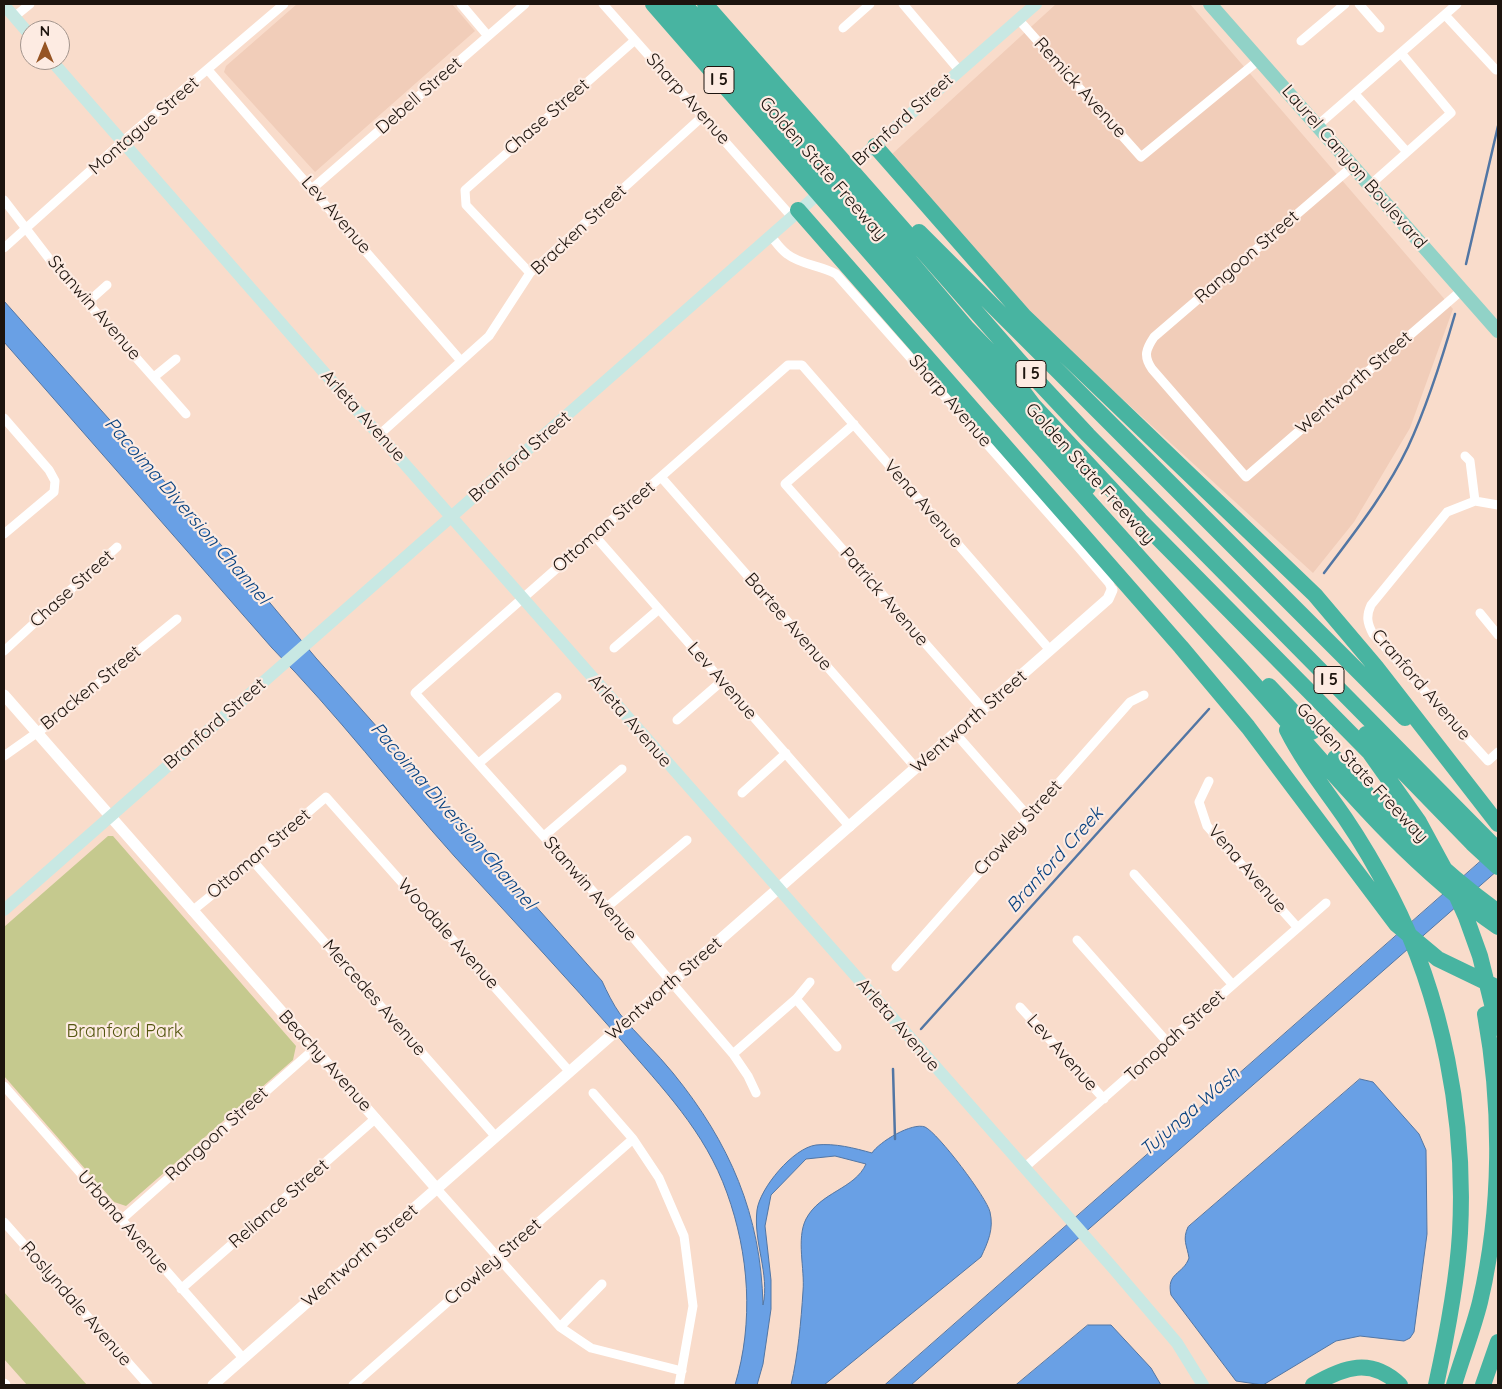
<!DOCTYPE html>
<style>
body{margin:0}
#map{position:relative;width:1502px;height:1389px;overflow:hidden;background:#f9dccb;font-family:Quicksand,sans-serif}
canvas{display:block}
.frame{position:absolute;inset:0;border:5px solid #1d140e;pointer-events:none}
.north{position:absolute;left:20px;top:20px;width:50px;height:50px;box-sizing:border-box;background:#fdebe2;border:1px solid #a3958d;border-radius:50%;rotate:0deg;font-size:14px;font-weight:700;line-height:20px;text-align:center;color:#1d140e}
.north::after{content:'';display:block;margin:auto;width:18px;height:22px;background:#965423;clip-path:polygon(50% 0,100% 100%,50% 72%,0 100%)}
</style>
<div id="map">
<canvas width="1502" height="1389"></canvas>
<div class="frame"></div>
<div class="north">N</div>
</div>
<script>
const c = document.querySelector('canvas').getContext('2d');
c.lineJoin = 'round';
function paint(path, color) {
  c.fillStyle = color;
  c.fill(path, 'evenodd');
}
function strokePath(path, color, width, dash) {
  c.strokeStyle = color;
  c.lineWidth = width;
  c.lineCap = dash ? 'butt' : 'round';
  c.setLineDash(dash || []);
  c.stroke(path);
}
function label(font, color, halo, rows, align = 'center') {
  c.font = font + ' Quicksand,sans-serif';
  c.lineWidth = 4.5;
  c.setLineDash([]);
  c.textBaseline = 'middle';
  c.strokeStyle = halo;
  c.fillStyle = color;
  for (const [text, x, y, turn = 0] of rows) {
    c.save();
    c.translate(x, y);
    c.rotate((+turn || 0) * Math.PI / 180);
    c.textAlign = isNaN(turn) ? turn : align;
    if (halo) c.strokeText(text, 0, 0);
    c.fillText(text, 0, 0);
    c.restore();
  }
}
paint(new Path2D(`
 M297,4h155l23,27 -160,141 -91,-100 2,-6z
 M1056,4h134l263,305 -43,119 -56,94 -41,51 -265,-242 -157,-176z`), '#f1cdb9');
paint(new Path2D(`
 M108,836h5l183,210 -3,14 -167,146 -12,-4 -110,-126v-149z
 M4,1292l83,93h-60l-23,-26z`), '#c5c98e');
const water = new Path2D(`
 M4,301l226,254 86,103 286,323c5,11 11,23 18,33 17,21 37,39 53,59 57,70 88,142 90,232 7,-31 -10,-63 -6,-95 3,-22 36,-62 59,-65 19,-2 38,3 56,8 7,-11 40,-31 53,-26 13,6 62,71 65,85 4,17 -2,30 -9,45l-157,128h-33c7,-30 10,-63 12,-94 2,-22 -7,-52 3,-72 14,-27 49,-30 60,-55l-31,-8 -29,3 -35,36 -6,31 6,54v29l-8,55 -6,21h-22c19,-63 14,-131 -8,-192 -22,-62 -65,-105 -106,-153 -54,-62 -110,-122 -166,-183 -62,-69 -118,-143 -183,-209l-268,-306z
 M1498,846v24l-587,515h-26z
 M1360,1079l13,3 46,52 7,16 1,84 -13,98 -4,6 -6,3 -44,-5 -24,5 -73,44 -27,-4 -65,-86c-5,-23 12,-20 18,-37 -2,-13 -7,-18 -1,-31z
 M1088,1325h23l40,43 10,17h-145z`);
paint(water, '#69a0e5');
strokePath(water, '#5276a4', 1);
strokePath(new Path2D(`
 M1466,264l32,-138
 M1324,573c30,-40 62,-80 84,-126 20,-43 34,-88 47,-133
 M921,1029l288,-320
 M893,1069l2,70`), '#5276a4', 2.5);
strokePath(new Path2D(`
 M461,4l27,32
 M603,4l188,212
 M903,4l56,66
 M1359,4l21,24
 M1445,15l51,55
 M14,17l16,-13
 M1018,19l123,138 118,-97
 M843,28l27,-24
 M1301,41l44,-37
 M208,70l253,291
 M1355,94l52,58
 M1318,125l139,-121
 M1353,166l-199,171c-8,12 -11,19 -2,32l94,108 216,-187
 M1370,185l81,-72 -50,-60
 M313,188l212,-184
 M4,200l50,65 132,149
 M770,235c5,6 10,14 17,19 14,11 33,11 49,20l243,274 30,35 3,7
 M4,248l118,-106 162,-138
 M530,273l-64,-68 -1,-15 170,-150
 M88,302l19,-17
 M154,377l22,-18
 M4,418l45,52 6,11 -1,11 -50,42
 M854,424l-69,60 198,225
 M379,435l110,-99 41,-63 173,-157
 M1465,456l5,5 5,40 23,4
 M661,477l255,291
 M1475,501l-28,11 -76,93c-5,11 -4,18 2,29l115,127 10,-9
 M594,535l256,292
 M1480,613l18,22
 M614,648l45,-39
 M4,651l113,-104
 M677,720l45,-39
 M956,734l72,82
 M4,756l41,-29 132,-108
 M479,763l78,-66
 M1209,781l-10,21 8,24 91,102
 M742,793l44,-40
 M544,836l78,-67
 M252,860l244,277
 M1134,874l99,111
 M607,907l80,-67
 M192,911c46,-36 89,-76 134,-114l243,274
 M1077,940l91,103
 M896,967l234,-265 14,-7
 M796,999l41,48
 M1020,1007l84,92
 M733,1054l63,-55 14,-17
 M4,1086l239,272
 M593,1093l40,46 26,39 25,58 9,70 -14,79
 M756,1093l-8,-17 -15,-22 -126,-147 -192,-214 373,-328h14l248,285
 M1024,1168l302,-265
 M437,1189l123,138 31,21 91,23
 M121,1220l193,-171
 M4,1222l144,163
 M181,1289l195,-171
 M560,1327l42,-43
 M353,1385l280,-246`), '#fff', 9);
strokePath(new Path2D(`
 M4,695l433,494
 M4,1384l1,1
 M213,1385l895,-786 4,-9`), '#fff', 11);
strokePath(new Path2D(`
 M4,5l26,30
 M51,60l292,334 770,874 64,75 26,42
 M842,174l194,-170
 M4,910l821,-722`), '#c8e8e3', 12);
strokePath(new Path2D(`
 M1210,4l288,327`), '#91d2c7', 14);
strokePath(new Path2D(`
 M653,4c193,221 385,444 584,661 83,91 158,191 261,262
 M668,4l371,423 49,60
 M684,4l186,210 96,113 37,38 31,41 106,114 230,233 49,69 25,46 22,49 14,39 18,72
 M705,4l324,368 59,63 410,415
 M875,146l149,170 291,279 61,72 122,157
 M798,210l383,437 67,80 148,197 42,35 56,27
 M919,232l486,486
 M1269,686l43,46
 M1287,730c16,32 38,59 58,88 17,25 32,51 46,78 52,101 75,223 69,337 -3,51 -13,102 -24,152
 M1366,734l106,109 26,24
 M1335,758c50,57 102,110 163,154
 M1313,1385c31,-18 58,-28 87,0
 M1454,1385c8,-27 19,-55 26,-83 22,-93 22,-195 5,-288
 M1483,1385l15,-43`), '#48b4a1', 16);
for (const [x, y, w] of [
 [719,80,30],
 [1031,374,30],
 [1329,680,30]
]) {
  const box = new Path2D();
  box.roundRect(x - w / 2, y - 13.5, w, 27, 4);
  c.fillStyle = '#fdebe2';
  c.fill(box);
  strokePath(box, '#1d140e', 1);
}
label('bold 16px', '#1d140e', null, [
 ["I 5",719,80],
 ["I 5",1031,374],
 ["I 5",1329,680]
]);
label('18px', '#1d140e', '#fdebe2', [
 ["Remick Avenue",1080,88,48],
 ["Debell Street",419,96,-41],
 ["Sharp Avenue",688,99,48],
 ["Chase Street",547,117,-41],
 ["Branford Street",903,120,-42],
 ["Montague Street",144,126,-41],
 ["Laurel Canyon Boulevard",1354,167,49],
 ["Golden State Freeway",823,169,49],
 ["Lev Avenue",336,215,49],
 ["Bracken Street",579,230,-43],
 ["Rangoon Street",1247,257,-41],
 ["Stanwin Avenue",94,308,49],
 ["Wentworth Street",1354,383,-41],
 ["Sharp Avenue",950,401,49],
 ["Arleta Avenue",363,416,48],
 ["Branford Street",520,457,-41],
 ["Golden State Freeway",1090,474,48],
 ["Vena Avenue",923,504,49],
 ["Ottoman Street",604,527,-41],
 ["Chase Street",72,589,-42],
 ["Patrick Avenue",884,597,49],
 ["Bartee Avenue",788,622,49],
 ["Lev Avenue",722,681,49],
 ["Cranford Avenue",1421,685,49],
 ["Bracken Street",91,688,-39],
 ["Arleta Avenue",630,721,49],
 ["Wentworth Street",969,722,-41],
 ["Branford Street",215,724,-41],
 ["Golden State Freeway",1362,773,47],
 ["Crowley Street",1018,828,-48],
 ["Ottoman Street",259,854,-40],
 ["Vena Avenue",1247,869,49],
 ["Stanwin Avenue",590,889,49],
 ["Woodale Avenue",448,934,48],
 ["Wentworth Street",664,989,-41],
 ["Mercedes Avenue",374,998,49],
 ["Arleta Avenue",898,1025,49],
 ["Tonopah Street",1175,1036,-42],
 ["Lev Avenue",1062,1053,48],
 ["Beachy Avenue",325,1061,48],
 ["Rangoon Street",217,1134,-42],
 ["Reliance Street",279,1204,-41],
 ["Urbana Avenue",123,1222,49],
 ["Wentworth Street",360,1256,-41],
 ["Crowley Street",493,1262,-41],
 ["Roslyndale Avenue",76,1304,49]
]);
label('18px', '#545610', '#fdebe2', [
 ["Branford Park",125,1032]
]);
label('italic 19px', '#084280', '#fdebe2', [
 ["Pacoima Diversion Channel",187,511,49],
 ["Pacoima Diversion Channel",453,816,49],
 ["Branford Creek",1055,860,-48],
 ["Tujunga Wash",1190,1112,-41]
]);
</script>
